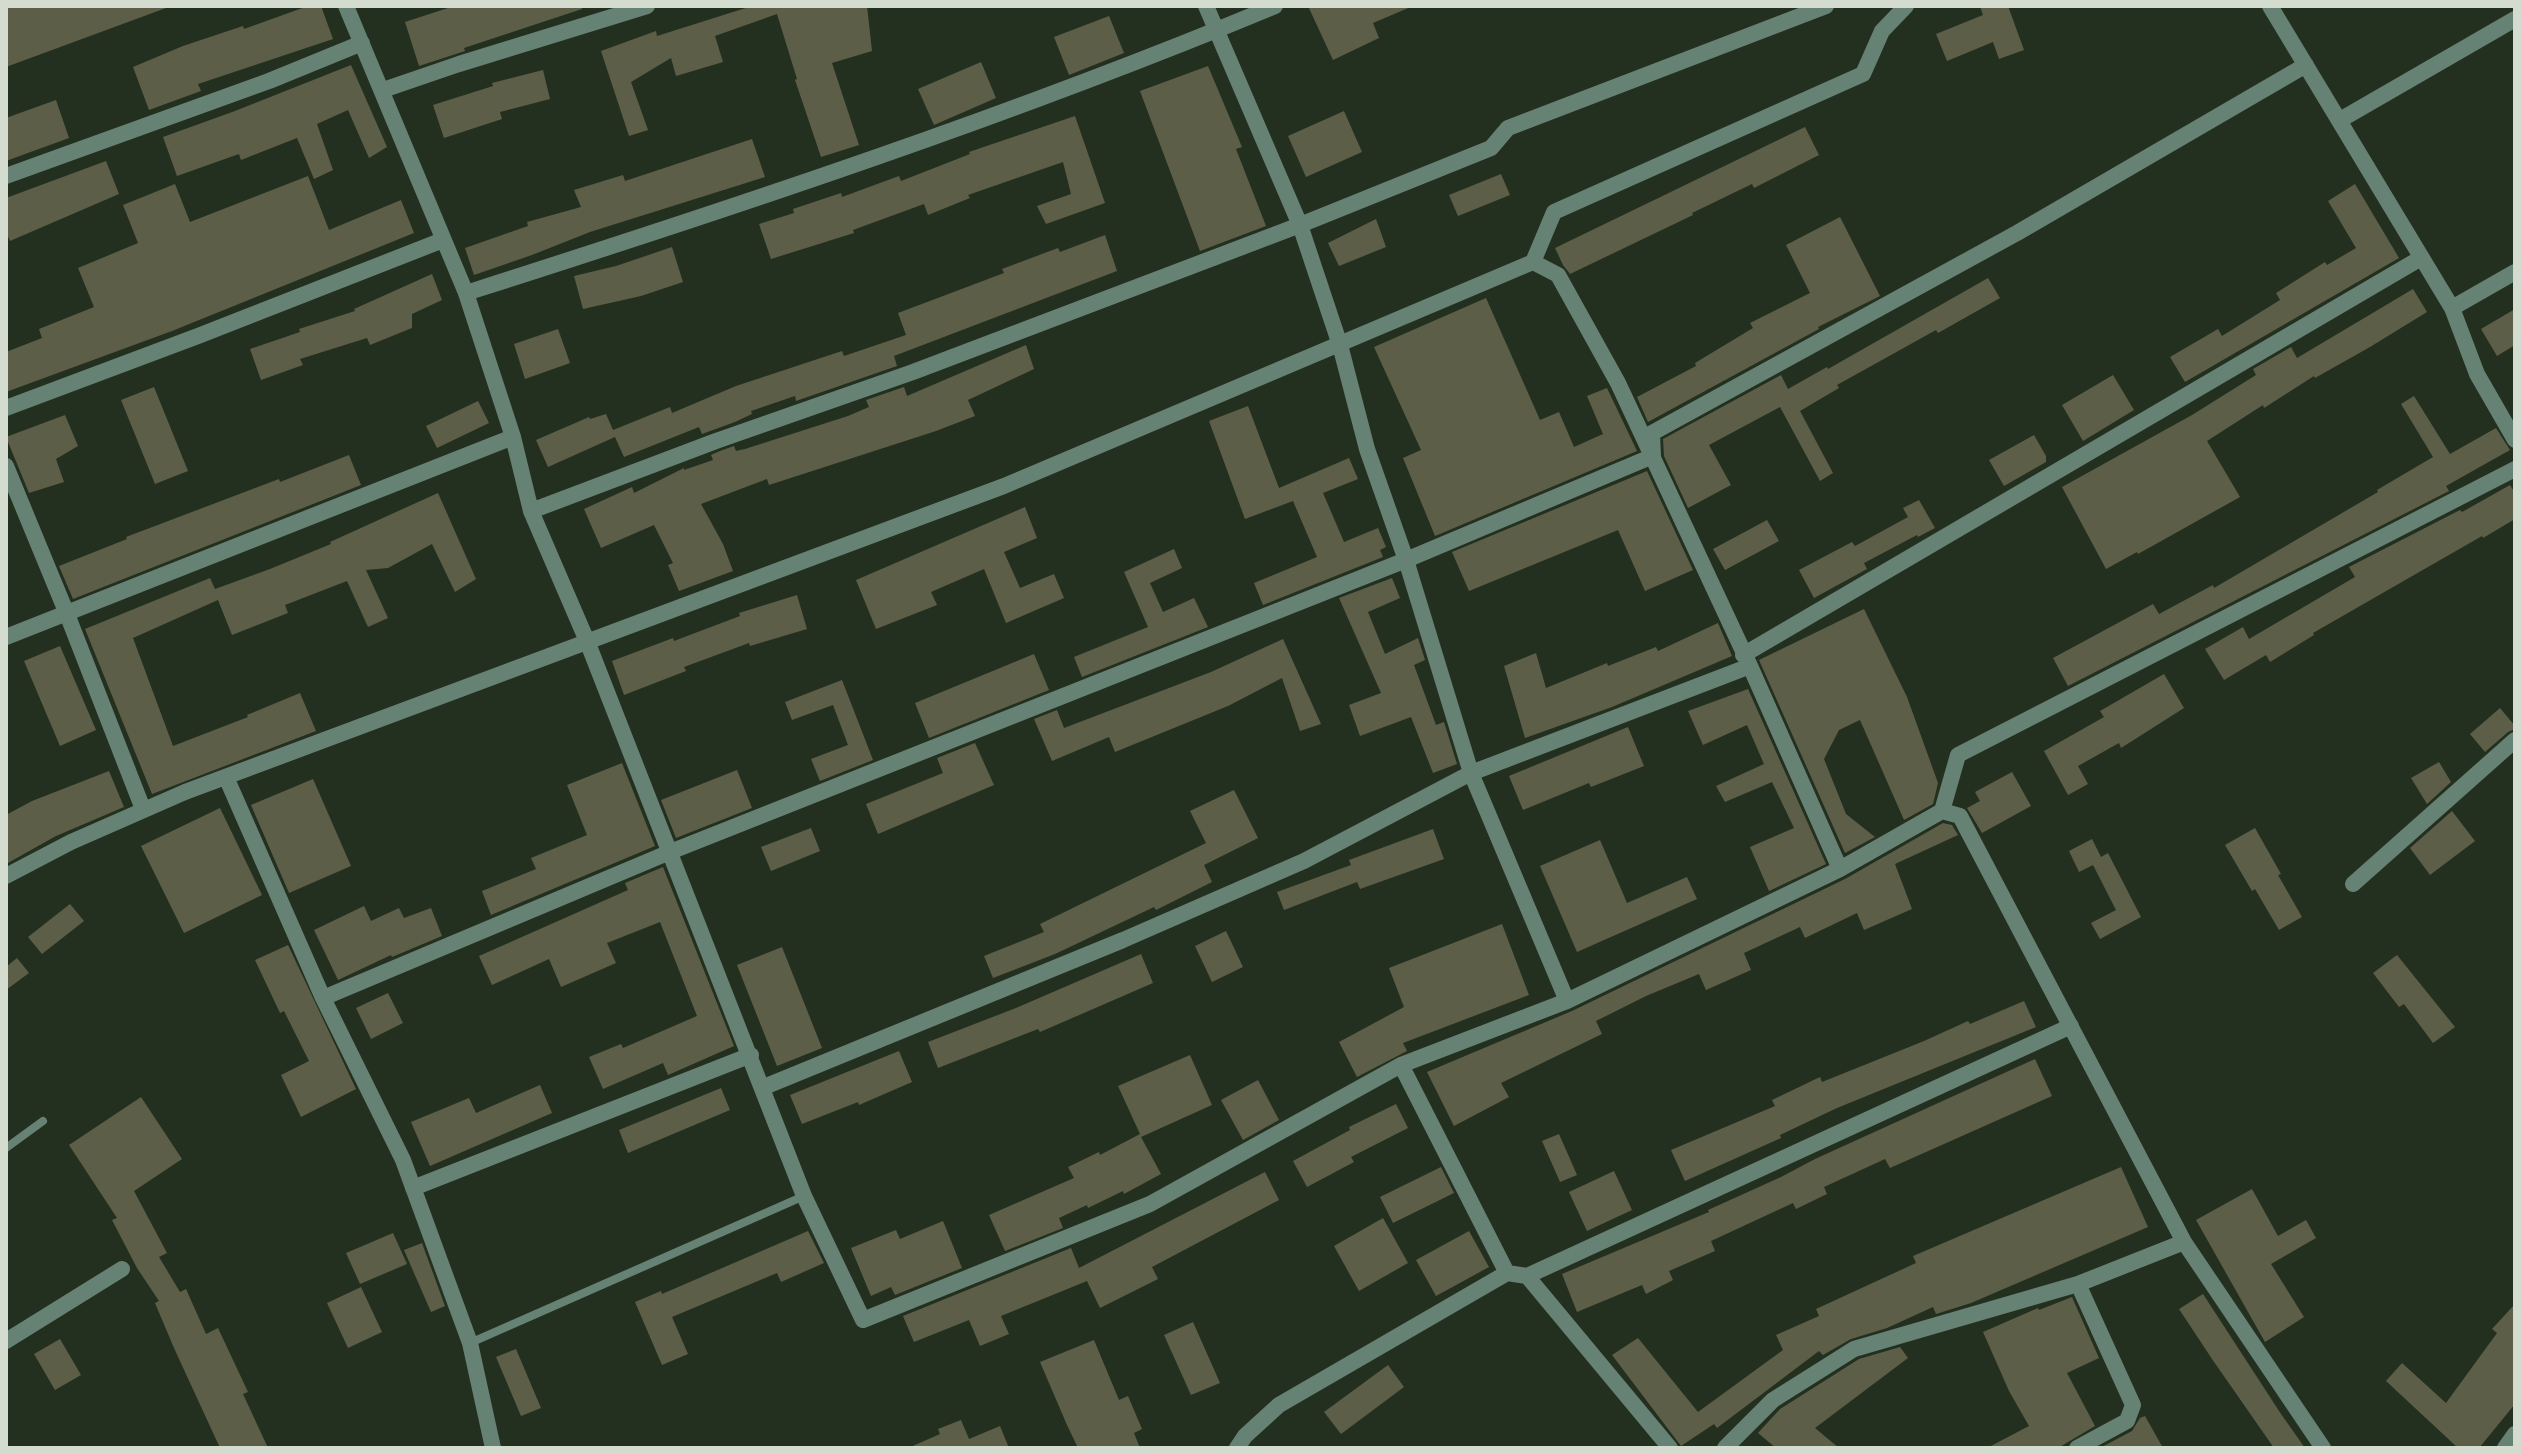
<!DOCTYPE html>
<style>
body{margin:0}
#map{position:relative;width:2521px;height:1454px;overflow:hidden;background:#24301f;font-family:"PT Sans",sans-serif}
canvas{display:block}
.frame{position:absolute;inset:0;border:8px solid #d4dcd0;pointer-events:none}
</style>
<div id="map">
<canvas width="2521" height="1454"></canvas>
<div class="frame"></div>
</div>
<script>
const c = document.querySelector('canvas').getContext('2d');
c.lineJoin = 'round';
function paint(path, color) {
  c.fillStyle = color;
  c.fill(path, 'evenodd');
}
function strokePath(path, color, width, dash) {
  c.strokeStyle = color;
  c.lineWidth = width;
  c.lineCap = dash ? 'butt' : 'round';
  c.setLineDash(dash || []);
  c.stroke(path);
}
paint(new Path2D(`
 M6,6h160v2l-160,59z
 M308,6h13l12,33 -135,45 3,7 -52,19 -16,-43 50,-21 60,-20 1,3z
 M454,6h127l1,3 -118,39 1,3 -46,15 -14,-44z
 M752,6h115l5,45 -40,12 27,82 -38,12 -26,-77 2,-1 -20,-65 -62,22 8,26 -47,14 -5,-18 -40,24 17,48 -19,6 -28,-85 55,-20 1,5z
 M1308,6h105l-40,17 6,15 -46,22z
 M1980,6h28l16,44 -25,9 -6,-17 -46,19 -11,-27 47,-19z
 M1109,16l15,37 -55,22 -15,-38z
 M981,62l15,36 -62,27 -16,-36z
 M351,65l36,82 -18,11 -21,-48 -31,14 16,46 -19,9 -17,-41 -56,22 -2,-6 -62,22 -14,-39 72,-26z
 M1208,66l34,81 -6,2 30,77 -66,25 -60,-160z
 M543,70l7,29 -50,13 2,7 -58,19 -11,-33 60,-19 -1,-3z
 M56,100l13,38 -63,23v-43z
 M1344,111l18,41 -56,25 -18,-41z
 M1075,116l30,87 -59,21 -9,-18 34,-12 -8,-32 -95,33 2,3 -42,17 -4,-11 -71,26 1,3 -83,26 -12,-35 35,-11 -1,-4 48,-16 1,4 57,-21 2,5 69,-27 -1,-2z
 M1805,127l14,28 -65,33 -2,-4 -60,29 1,2 -123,59 -7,-9 -8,-17z
 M752,139l13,38 -175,55 -58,23 -58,20 -9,-27 63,-22 -1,-4 54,-15 -7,-17 49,-15 2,6z
 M106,161l13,33 -109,47 -4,-9v-34z
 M1501,174l9,21 -52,21 -9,-21z
 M308,176l21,54 72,-30 13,33 -242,98 -166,61v-40l36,-14 -3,-9 55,-22 -16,-39 60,-25 -15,-38 52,-21 15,38z
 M2355,184l44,74 -214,124 -15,-25 48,-28 4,7 58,-36 -4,-7 49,-31 2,3 29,-17 -28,-47z
 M1840,217l40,79 -62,31 1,2 -171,93 -11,-25 59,-31 -1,-3 58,-35 -3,-5 60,-30 -24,-48z
 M1376,219l10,28 -47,19 -11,-23z
 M1105,235l12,36 -223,85 3,10 -101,35 -1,-5 -44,15 1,3 -17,8 -33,12 -3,-7 -75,30 -9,-20 -67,30 -12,-27 53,-23 1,2 16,-5 7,16 57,-23 2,6 64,-27 106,-35 2,5 62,-21 -8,-22 106,-40 -2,-4 56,-21 2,4z
 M672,247l11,35 -42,14 -58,13 -9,-33 42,-10z
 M432,274l10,26 -30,14v14l-42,17 -3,-7 -67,21 3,6 -42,15 -11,-31 50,-17 -1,-3 56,-18 -1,-2z
 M1988,278l12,20 -62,35 -2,-3 -99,55 2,3 -39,23 33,62 -13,8 -40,-74 -71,38 22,40 -43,23 -24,-52 -1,-17 118,-64 7,14 39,-22 1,2z
 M2413,289l14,23 -57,35 -55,31 -1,-2 -50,32 -1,-3 -56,36 33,56 -102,57 -1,-2 -31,17 -44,-82 130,-72 64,-40 -3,-6 38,-22 6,11z
 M1486,298l54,122 19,-8 15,35 29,-13 -16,-38 20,-8 30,63 -202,85 -32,-78 18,-8 -47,-103z
 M2515,309v36l-18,11 -16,-27z
 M558,329l12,34 -45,16 -11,-35z
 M1026,345l8,24 -66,31 7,16 -39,15 -167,54 -2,-6 -66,25 22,40 10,27 -54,20 -11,-26 5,-2 -19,-38 -53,23 -17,-39 48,-22 2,6 50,-25v2l29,-10 -2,-5 9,-4 14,-5 2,5 9,-2 103,-33 21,-9 -3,-7 38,-13 3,9z
 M2113,375l21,35 -51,31 -21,-36z
 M154,387l34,84 -33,13 -34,-84z
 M2414,396l36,58 46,-26 14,22 -64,36 3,5 -381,195 -15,-28 100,-54 6,10 54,-29 1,3 164,-96 -1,-2 56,-33 -32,-53z
 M478,401l11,22 -52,25 -11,-22z
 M1248,406l31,82 70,-30 9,21 -35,14 21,49 34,-14 8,19 -6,3 3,7 -120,48 -9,-22 63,-26 -24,-56 -48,18 -36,-98z
 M65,415l13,31 -22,13 8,23 -35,11 -23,-56z
 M2034,435l12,21v6l-42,24 -15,-26z
 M349,455l12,30 -288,114 -14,-33 68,-27 -1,-2 153,-58 1,3z
 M1647,471l46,99 -48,21 -27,-61 -149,61 -17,-39z
 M2510,485l5,8v26l-32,19 -1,-2 -169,97 1,2 -44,27 -4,-7 -42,25 -19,-31 38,-22 6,12 106,-62 -6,-10 111,-57 2,2z
 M438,493l38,86 -21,13 -23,-48 -44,24 -22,2 22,48 -20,9 -21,-46 -62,24 3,8 -56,22 -14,-35 -85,38 40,108 75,-29 -1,-2 53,-22 16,38 -164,63 -67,-165 125,-51 5,11 55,-20 61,-25 -1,-2z
 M1919,500l16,28 -17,9 -1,-2 -53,28 3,6 -53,29 -15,-28 53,-28 3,4 53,-29 -5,-9z
 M1025,507l12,31 -33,14 16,36 34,-14 10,24 -58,25 -22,-54 -53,23 6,13 -61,24 -20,-49z
 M1767,520l12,21 -54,29 -12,-21z
 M1174,549l8,19 -32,15 13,29 31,-14 14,29 -126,50 -8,-20 74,-30 -24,-55z
 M1392,578l8,20 -32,14 17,42 33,-16 7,22 -11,5 22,60 8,-3 13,42 -24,9 -22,-56 -51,19 -11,-31 32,-12 -42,-95z
 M797,595l10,34 -57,17 -1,-3 -65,24 2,4 -62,24 -12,-34 61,-23 1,3 66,-25 -1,-3z
 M1864,609l43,88 31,86 -5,21 -29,16 -44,-100 -21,10 -15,29 22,55 29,23 -30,16 -86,-193z
 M1718,623l14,33 -120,51 -87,31 -21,-72 32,-13 10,35 61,-25 1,3 48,-19 2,4z
 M1283,639l38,85 -21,7 -18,-53 -54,28 -113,46 -6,-15 -57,24 -18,-42 23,-9 7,18 147,-56z
 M60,646l36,84 -36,16 -36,-85z
 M1034,654l15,36 -120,48 -14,-35z
 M2164,674l20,34 -63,40 -2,-5 -41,23 10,18 -20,11 -24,-44 60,-34 -4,-6z
 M842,680l31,80 -53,21 -9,-22 37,-14 -15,-40 -41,15 -7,-18z
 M1748,689l78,175 -57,27 -19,-44 44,-19 -22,-46 -47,20 -9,-16 48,-22 -17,-39 -44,20 -15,-34z
 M2500,708l15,18v3l-7,3 -23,20 -15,-18z
 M1628,727l16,39 -53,21 -2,-4 -66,27 -14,-34z
 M975,743l19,42 -116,49 -12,-30 77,-31 -6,-15z
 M2439,762l12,20 -24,22 -16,-26z
 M622,763l33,83 -164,69 -9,-24 54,-22 -5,-11 56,-23 -20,-50z
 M737,770l15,38 -76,30 -15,-38z
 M109,771l15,36 -68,29 -50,28v-49l26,-14z
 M2012,772l19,34 -49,27 -15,-25 13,-7 -5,-9z
 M313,779l38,87 -62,27 -38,-88z
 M1234,790l24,48 -54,27 8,17 -56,28 -2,-3 -99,47 -62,24 -9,-22 60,-24 -4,-8 166,-81 -16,-32z
 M220,808l42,87 -78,38 -43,-87z
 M2452,811l23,30 -45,34 -20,-27z
 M1943,823l9,2 6,10 -63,29 17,45 -48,21 -7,-17 -52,25 -5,-11 -56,26 7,17 -45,20 -7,-16 -53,22 -50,25 6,13 -101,49 8,14 -55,29 -27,-54 145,-61 273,-132z
 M811,828l9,23 -49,20 -10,-24z
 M2255,828l26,46 -3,1 24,42 -23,13 -24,-41 -3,2 -27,-46z
 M1433,829l11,30 -84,30 -3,-7 -73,28 -7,-18 74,-27 -2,-5z
 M2092,839l9,18 7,-4 33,64 -41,22 -9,-16 25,-13 -23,-45 -14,7 -10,-21z
 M1600,840l27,63 60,-26 10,22 -120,53 -37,-86z
 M663,867l71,179 -66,29 -5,-12 -60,26 -14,-32 32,-13 2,4 74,-32 -37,-94 -53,21 9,20 -55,24 -12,-28 -57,26 -13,-29 149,-66 -3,-7z
 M70,904l14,17 -42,33 -14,-17z
 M364,906l7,15 28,-13 5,10 27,-10 11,28 -50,21 -1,-2 -53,25 -24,-50z
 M1502,924l27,71 -126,48 4,8 -50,26 -18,-35 65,-35 -15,-39z
 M1226,931l17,36 -31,15 -17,-36z
 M288,945l68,144 -55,28 -20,-42 28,-14 -25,-50 -4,2 -25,-53z
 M782,947l40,101 -45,18 -40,-101z
 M1141,954l12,29 -113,49 -2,-3 -100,39 -10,-26 88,-34z
 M2397,955l58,72 -22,16 -29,-39 -5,3 -26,-34z
 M17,958l12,15 -23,17v-23z
 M388,993l15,30 -32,16 -15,-31z
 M2024,1001l12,26 -199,81 -57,27 1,3 -96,43 -14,-31 104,-44 -3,-6 48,-23 2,5 102,-41 44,-20 2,3z
 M899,1051l13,31 -53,23 -1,-3 -56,22 -12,-29z
 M1190,1055l22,50 -71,32 20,37 -37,20 -1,-3 -35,17 -1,-3 -28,13 4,10 -58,23 -16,-36 85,-37 -6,-11 31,-15 1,3 40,-21 -22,-48z
 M2035,1059l17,37 -162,72 -5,-9 -61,28 3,7 -31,15 -3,-6 -82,38 4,10 -46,20 4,9 -27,14 -4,-9 -65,27 -15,-38 147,-62 -1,-2 73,-33 34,-18z
 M1258,1080l21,40 -36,20 -22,-40z
 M540,1085l12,28 -122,53 -19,-44 58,-24 7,15z
 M721,1088l9,22 -102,43 -9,-23z
 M141,1097l41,62 -48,32 33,62 -8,4 21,35 6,-3 20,45 12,-6 30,64 -5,2 25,54h-48l-46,-100 -19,-45 4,-2 -22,-33 -25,-48 5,-2 -48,-73z
 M1396,1104l12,24 -57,29 3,5 -47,25 -14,-26 57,-31 -1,-3z
 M1559,1134l18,41 -17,7 -18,-41z
 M1441,1167l13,26 -61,30 -13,-26z
 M2121,1167l27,60 -177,76 -35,11 -3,-7 -46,21 -36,11 -28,16 -4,-4 -102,77 -3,-4 -33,22 -69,-91 26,-17 60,74 85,-62 -7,-15 43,-19 -3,-7 100,-46 -3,-7z
 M1614,1171l18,39 -45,21 -18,-39z
 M1265,1172l14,28 -127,67 6,12 -58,29 -13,-27 -86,35 8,18 -29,12 -11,-26 -55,22 -11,-26 168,-68 8,20z
 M2252,1189l26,47 28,-16 10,18 -45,26 33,53 -39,25 -69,-122z
 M1383,1218l25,45 -49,28 -25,-45z
 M943,1221l19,47 -67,27 -4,-8 -20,9 -20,-48 45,-18 4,9z
 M808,1231l16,32 -43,19 -4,-9 -105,44 16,37 -26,11 -27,-63 26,-11 1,3z
 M1469,1231l20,36 -53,29 -20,-36z
 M393,1233l14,31 -47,20 -14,-31z
 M422,1243l23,63 -14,6 -27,-62z
 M361,1287l21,45 -34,16 -21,-45z
 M2203,1294l78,120 24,34h-31l-62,-89 -33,-50z
 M2072,1297l27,61 -32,15 28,53 -37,22h-71l42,-22 -20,-35 -26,-59 55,-24 1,2z
 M2515,1304v100l-36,44h-21l-72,-67 16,-18 44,40 51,-70 -5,-4z
 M1193,1322l27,61 -29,12 -27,-60z
 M60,1339l21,36 -26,15 -21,-36z
 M1094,1340l25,60 9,-4 14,33 -8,4 6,15h-62l-11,-23 -27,-63z
 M1900,1347l8,11 -93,70 24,20h-63l-18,-15 22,-24 79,-50z
 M516,1349l25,59 -20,8 -25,-59z
 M1388,1365l16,22 -63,47 -17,-22z
 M2145,1416l18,32h-63l32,-17 8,-13z
 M961,1420l8,19 31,-13 9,22h-101l32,-14 -2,-5z`), '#5d5e47');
strokePath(new Path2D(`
 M6,1148l37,-27
 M470,1343l334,-147`), '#668275', 8);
strokePath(new Path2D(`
 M346,6l120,287 47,144 18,74 56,130 217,555 59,124 287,-116 251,-139 166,-64 273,-132 102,-58 18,5 224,426 139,206
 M1206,6l94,219 40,120 27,104 39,111 65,213 96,228
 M2270,6l182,302 25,66 38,66
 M383,90l76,-26 188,-58
 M2340,120l175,-101
 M6,176l263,-95 93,-38
 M1533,262l25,13 60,108 132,283 90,203
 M466,293c273,-87 544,-177 809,-287
 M2452,308l63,-36
 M6,408l192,-72 245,-96
 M6,466l61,148 76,195
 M531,511l185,-70 197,-69 387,-147 191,-77 17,-20 318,-122
 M6,637l507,-200
 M1743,655l678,-397
 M226,777l97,221 80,162 67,183 23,105
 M1942,811l16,-56 557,-286
 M6,876l65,-34 114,-50 819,-306 529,-224 21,-50 309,-138 19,-43 24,-25
 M2353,884l162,-144
 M323,998l347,-146 736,-292 247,-104 -1,-23 365,-200 289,-168
 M1401,1065l106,208 20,3 544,-250
 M764,1087l359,-147 181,-79 167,-88 279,-107
 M413,1188l338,-133
 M1527,1276l143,172
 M6,1341l116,-72
 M1237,1448l8,-12 34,-31 228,-132
 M1725,1448l48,-48 81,-51 224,-65 106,-42
 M2077,1448l50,-27 6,-16 -55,-121
 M2505,1448l10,-14`), '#668275', 16);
</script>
